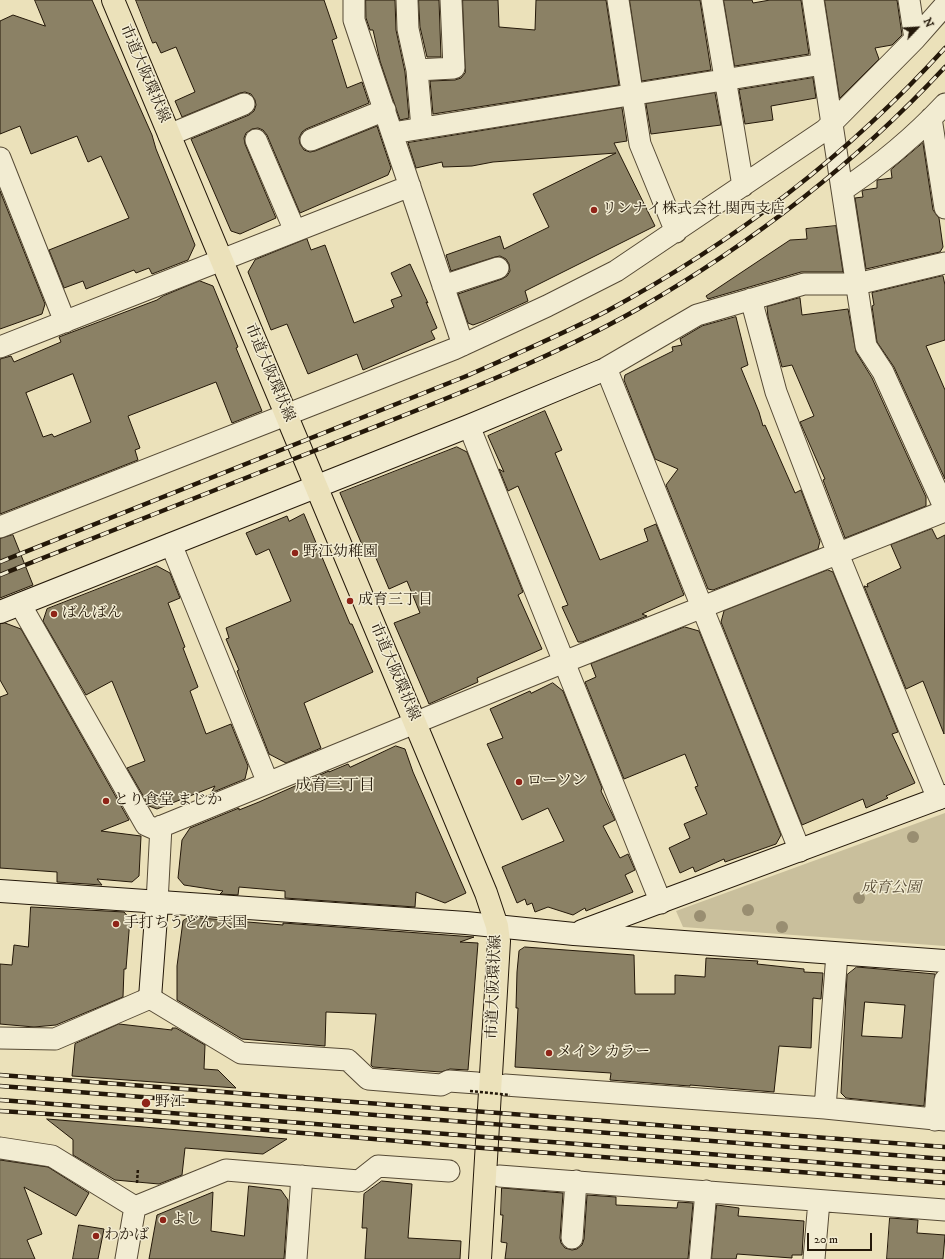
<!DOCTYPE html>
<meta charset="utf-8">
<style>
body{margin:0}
#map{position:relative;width:945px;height:1259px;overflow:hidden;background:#ebe1ba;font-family:"IM FELL DW Pica",serif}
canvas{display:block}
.north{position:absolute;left:897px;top:8px;width:40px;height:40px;-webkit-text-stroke:3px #f2ecd2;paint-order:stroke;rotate:65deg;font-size:11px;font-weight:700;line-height:16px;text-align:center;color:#241809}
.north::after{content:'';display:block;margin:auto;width:14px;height:18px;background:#241809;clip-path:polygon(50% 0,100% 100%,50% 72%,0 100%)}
.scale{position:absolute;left:807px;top:1233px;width:65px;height:18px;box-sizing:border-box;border:2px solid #241809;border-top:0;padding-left:5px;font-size:12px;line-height:14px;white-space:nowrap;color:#241809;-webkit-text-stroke:3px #f2ecd2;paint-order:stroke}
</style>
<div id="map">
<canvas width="945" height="1259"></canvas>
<div class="north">N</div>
<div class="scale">20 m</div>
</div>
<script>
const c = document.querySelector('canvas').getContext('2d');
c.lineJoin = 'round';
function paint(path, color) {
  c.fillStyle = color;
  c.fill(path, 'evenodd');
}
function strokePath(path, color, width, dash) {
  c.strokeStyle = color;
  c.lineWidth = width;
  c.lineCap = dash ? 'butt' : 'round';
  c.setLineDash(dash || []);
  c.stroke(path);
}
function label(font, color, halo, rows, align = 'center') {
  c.font = font + ' "IM FELL DW Pica","Noto Serif JP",serif';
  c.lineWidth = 3;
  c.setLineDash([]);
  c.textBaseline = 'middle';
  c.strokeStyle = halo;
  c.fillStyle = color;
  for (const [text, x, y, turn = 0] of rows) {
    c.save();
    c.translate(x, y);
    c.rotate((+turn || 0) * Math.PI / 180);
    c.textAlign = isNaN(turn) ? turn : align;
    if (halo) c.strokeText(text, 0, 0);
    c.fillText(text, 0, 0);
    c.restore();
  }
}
paint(new Path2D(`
 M945,813v133l-262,-19 -7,-16z`), '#c9bf9c');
const building = new Path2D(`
 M35,0h57l60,135 4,14 39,96 -7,15 -36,14 -3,-6 -13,5 -2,-3 -48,19 -3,-8 -19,7 -15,-38 80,-32 -28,-62 -13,6 -11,-26 -46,18 -11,-28 -20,8v-113l13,-6 32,11z
 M136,0h188l13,38 -5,2 15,48 15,-6 7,21 -63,26 -4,3 -3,6 1,6 4,6 6,2 5,-1 62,-25 14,42 -3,7 -88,38 -33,-78 -4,-5 -5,-2 -6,1 -6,4 -2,5 1,6 31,74 -36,16 -9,-3 -40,-92 58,-24 5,-4 2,-6 -1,-5 -4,-6 -6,-2 -5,1 -58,24 -7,-16 20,-9 -19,-45 -15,6 -5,-11 -3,1z
 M366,0h29l1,30 9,42 4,46 -9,2 -20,-59 -7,-31h-3l-4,-12z
 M419,0h20l2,57h-14l-7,-30z
 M463,0h35l1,27 36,3 1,-30h70l13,85 -186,29 -3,-33 25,-1 6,-2 4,-5z
 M630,0h70l11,70 -69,11z
 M724,0h28l1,3 17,-3h31l8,54 -74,12z
 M825,0h72l5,35 -10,10 -17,3 4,11 -39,39z
 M813,78l3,20 -45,8 2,14 -28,4 -6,-34z
 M715,93l6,32 -70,9 -5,-30z
 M622,108l5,33 -13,2 41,83 -130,65 3,10 -44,20 -11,4 -5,-2 -10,-29 44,-15 5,-3 3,-5 -1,-7 -3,-5 -6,-3 -5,1 -44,14 -5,-16 54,-19 4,13 45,-22 -16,-33 83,-41 -123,9 -21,4 -29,1 -1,-5 -26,6 -8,-25z
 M923,143l10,67 6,8 4,29 -3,5 -74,17 -11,-71 8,-1 -1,-6 2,-1 13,-2v-8l15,-2 -1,-8z
 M0,191l45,113 -3,10 -42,15z
 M836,226l7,46h-42l-93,27 -2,-3 84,-56 17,-1 -1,-10z
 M307,239l4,11 14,-5 29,78 40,-16 -3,-7 11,-4 -11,-23 19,-9 18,39 -2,-1 11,26 -6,3 4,8 -72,31 -6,-16 -49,20 -21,-50 -16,6 -23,-58 7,-12z
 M943,276l2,9v55l-19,6 19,44v89l-51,-112 -17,-25 -5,-36 2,-1 -2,-12z
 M200,281l13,5 25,61 -2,1 26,63 -30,12 -16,-41 -88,34 12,32 -5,2 3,10 -138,54v-155l11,-3 3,6 47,-20 -2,-5 98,-37 6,-4zM73,374l18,48 -37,15 -2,-3 -9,3 -17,-44z
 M800,298l2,17 46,-6 8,43 16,26 54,119v9l-81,32 -22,-58 2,-1 -25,-57 14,-6 -22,-51 -10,2 -14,-50 -1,-10z
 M736,317l12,48 -7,3 18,44 4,14 2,-1 30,68 6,-3 19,51 -2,8 -105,41 -5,-1 -42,-104 12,-16 -23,-10 -31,-79 1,-5 48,-24 -1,-4 10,-2 -2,-6 22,-13z
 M545,411l17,39 -7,3 45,107 48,-19 -4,-12 12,-5 28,71 -42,19 5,2 -65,26h-4l-16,-35 6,-2 -50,-119 -10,5 -9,-22 5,3 -16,-36z
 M457,447l10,5 56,140 -5,3 24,54 -65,29 1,4 -49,22 -35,-81 26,-10 -13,-32 -18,8 -16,-38 -7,3 -26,-61z
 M304,514l46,110h2l21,48 -69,31 17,45 -35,15 -17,-9 -26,-67 -6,-16 2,-1 -13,-31 3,-1 -3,-10 65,-27 -22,-52 -13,6 -10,-22 41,-17 2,5z
 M932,529l5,10 8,-4 -1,199 -21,-53 -17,8 -42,-103 4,1 -1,-3 34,-16 -10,-23z
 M13,535l20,50 -33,13v-59z
 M157,566l13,7 10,25 -12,5 17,44 -2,1 15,39 -8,4 16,43 25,-10 17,42 -3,13 -34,14 4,-7 -58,23 -8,-3 -22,-38 18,-7 -33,-80 -26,14 -43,-74 4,-12z
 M828,570l5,2 65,160 -6,2 23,49 -29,13 2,2 -22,10 -3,-9 -61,26 -81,-203 3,-11z
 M5,623l16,6 108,191 -28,11 40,5 -2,40 -7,6 -35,-3 5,6 -45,-3v-10l-57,-4v-171l8,-3 -8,-14v-56z
 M685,627l14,4 82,204 -5,9 -51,18 -1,-3 -29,13 -2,-5 -13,6 -11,-25 21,-10 -6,-14 23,-10 -12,-27 3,-1 -13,-32 -61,25 -39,-97 11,-5 -5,-13z
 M553,683l10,8 39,97 -1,3 14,29 -12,6 17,32 8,-4 7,16 -10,5 8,17 -47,19 -1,-3 -12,7 -25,-8 -13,5 -3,-9 -5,2 -2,-6 -8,4 -15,-36 62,-26 -16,-33 -26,12 -35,-76 16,-6 -13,-29 40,-18 1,2z
 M396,746l9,3 8,23 53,121 -21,10 -29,-11 -1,15 -130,-9v-7l-46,-4 -1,8 -18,-1 3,-3 -39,-6 -6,-7 4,-38 8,-12 49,-20v2l20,-8 70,-31v1l19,-8 2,3z
 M31,907l93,5 6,7 -4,50h-2l-1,28 -67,28 -22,2 -34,-3v-60l12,1 2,-20 14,2z
 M189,917l94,8v-2l191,14 -14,5 18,1 -10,127 -18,-1 -9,3 -68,-5 -2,-2 5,-51 -50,-2 -1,34 -83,-7 -65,-39v-34l6,-45z
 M525,947l109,8 1,39h40v-19l30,2 1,-19 52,3 -1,3 47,5v3l19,1 -2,26 -8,-1 -2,50 -32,-2 -5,46 -84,-7v1l-80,-6 1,-7 -96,-6 3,-59h-2l1,-36 2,-21z
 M857,967l78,7 -11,132 -78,-8 -5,-5 6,-118zM865,1002l40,3 -3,33 -40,-2z
 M119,1024l53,6v-2h4l29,17 -1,24 14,1 18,18 -164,-12 3,-32z
 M47,1119l240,20 -24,15 -78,-6 -3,27 -23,9 -44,-4 -42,-25v-15z
 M0,1160l48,7 41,26 -13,23 -52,-29 18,47 -15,6 8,19h-35z
 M382,1181l30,3 -4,54 53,3 -1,18h-95l2,-31h-5l2,-34z
 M249,1186l32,4 7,10 -4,59h-135l8,-44 56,-23 -2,39 33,5z
 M502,1188l61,5 -3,45 1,5 4,5 7,2 5,-1 5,-4 2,-6 3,-44 29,2v8l61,3 1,-6 15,1 -5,56h-183l2,-16 -6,-1 2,-27h-2z
 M717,1205l22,3 -1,8 66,5 -2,34h-10v3l-55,-4 -1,5h-24z
 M890,1218l28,2 -1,13 28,2 -2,24h-56z
 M79,1225l25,4 -6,30h-25z`);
paint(building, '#8b8165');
strokePath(building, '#241809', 1);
const street = new Path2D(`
 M354,0v20l109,325
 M407,0l1,29 9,41 5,58
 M618,0l22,144 36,88
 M712,0l31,186
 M813,0l53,346 17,26 62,137
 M909,0l6,39
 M417,70l37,-2 -3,-68
 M931,118l14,90
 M392,133l431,-69
 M169,135l75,-31
 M256,140l39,91
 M311,140l74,-30
 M0,158l65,164
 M843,190c36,-24 72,-54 102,-86
 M443,286l55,-18
 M751,299l25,93 62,162 100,245
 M0,347l410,-161
 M606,368l194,483
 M601,371l96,-56 107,-31h53l88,-21
 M469,426l192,477
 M0,527l454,-178 93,-43 69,-35 209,-141 90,-91 30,-34
 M171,544l97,239
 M20,604l126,221 9,4 409,-167 381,-151
 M157,903l4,-77
 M0,1038l55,1 95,-41 91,55 107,7 20,19 73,6 8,-4 28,2
 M505,1085l320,23 120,12
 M825,1108l12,-154
 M935,1120l10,-140
 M0,1148l52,8 83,51 91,-37 133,11 19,-15 71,5
 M499,1176l446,34
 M572,1238l4,-57
 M126,1259l9,-52
 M296,1259l6,-83
 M700,1259l6,-68
 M814,1259l5,-58`);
const secondary = new Path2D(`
 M0,612l469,-186 132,-55
 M0,891l466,32 108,11 371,27
 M582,931l363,-135
 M150,998l7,-95`);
const primary = new Path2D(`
 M113,0l373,893 11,33 2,15 -19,318`);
strokePath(street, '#564a35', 23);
strokePath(secondary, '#241809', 24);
strokePath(primary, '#241809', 24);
strokePath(new Path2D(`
 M137,1183l1,-15`), '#241809', 2.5, [3, 2]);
strokePath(street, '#f2ecd2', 21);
strokePath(secondary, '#f2ecd2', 22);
strokePath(primary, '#ebe1ba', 22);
const rail = new Path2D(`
 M0,562l464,-185c48,-21 97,-42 143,-66 126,-68 242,-157 338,-263
 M0,575c106,-42 213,-84 319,-126 107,-43 218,-83 319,-140 113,-65 218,-146 307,-242
 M0,1075l945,72
 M0,1086l945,73
 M0,1100l945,72
 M0,1111l146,9 324,27 475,36`);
strokePath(rail, '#241809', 4.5);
strokePath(rail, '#f2ecd2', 3, [9]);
strokePath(new Path2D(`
 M470,1091l40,4`), '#241809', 2.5, [3, 2]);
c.fillStyle = '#998e71';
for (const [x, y] of [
 [913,837],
 [859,898],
 [748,910],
 [700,916],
 [782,927]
]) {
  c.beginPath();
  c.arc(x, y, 6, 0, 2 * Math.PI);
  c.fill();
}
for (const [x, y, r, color] of [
 [594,210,4,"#8f2418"],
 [295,553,4,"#8f2418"],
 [350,601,4,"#8f2418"],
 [54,614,4,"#8f2418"],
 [519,782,4,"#8f2418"],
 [106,801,4,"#8f2418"],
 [116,924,4,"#8f2418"],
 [549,1053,4,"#8f2418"],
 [146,1103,5,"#8f2418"],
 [163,1220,4,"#8f2418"],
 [96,1236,4,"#8f2418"]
]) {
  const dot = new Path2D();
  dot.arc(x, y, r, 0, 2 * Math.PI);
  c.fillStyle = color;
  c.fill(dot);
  strokePath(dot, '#f2ecd2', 1.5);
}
label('15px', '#241809', '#f2ecd2', [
 ["市道大阪環状線",144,74,67],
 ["市道大阪環状線",269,373,67],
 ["市道大阪環状線",394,672,67],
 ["市道大阪環状線",495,987,-88]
]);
label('15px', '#241809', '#f2ecd2', [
 ["リンナイ株式会社 関西支店",602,210],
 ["野江幼稚園",303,553],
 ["成育三丁目",358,601],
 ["ばんばん",62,614],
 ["ローソン",527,782],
 ["とり食堂 まじか",114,801],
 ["手打ちうどん 天国",124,924],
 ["メイン カラー",557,1053],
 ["野江",155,1103],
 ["よし",171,1220],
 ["わかば",104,1236]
], 'left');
label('italic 15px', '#564a35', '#f2ecd2', [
 ["成育公園",891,889]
]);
label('16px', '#241809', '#f2ecd2', [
 ["成育三丁目",335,787]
]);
</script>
